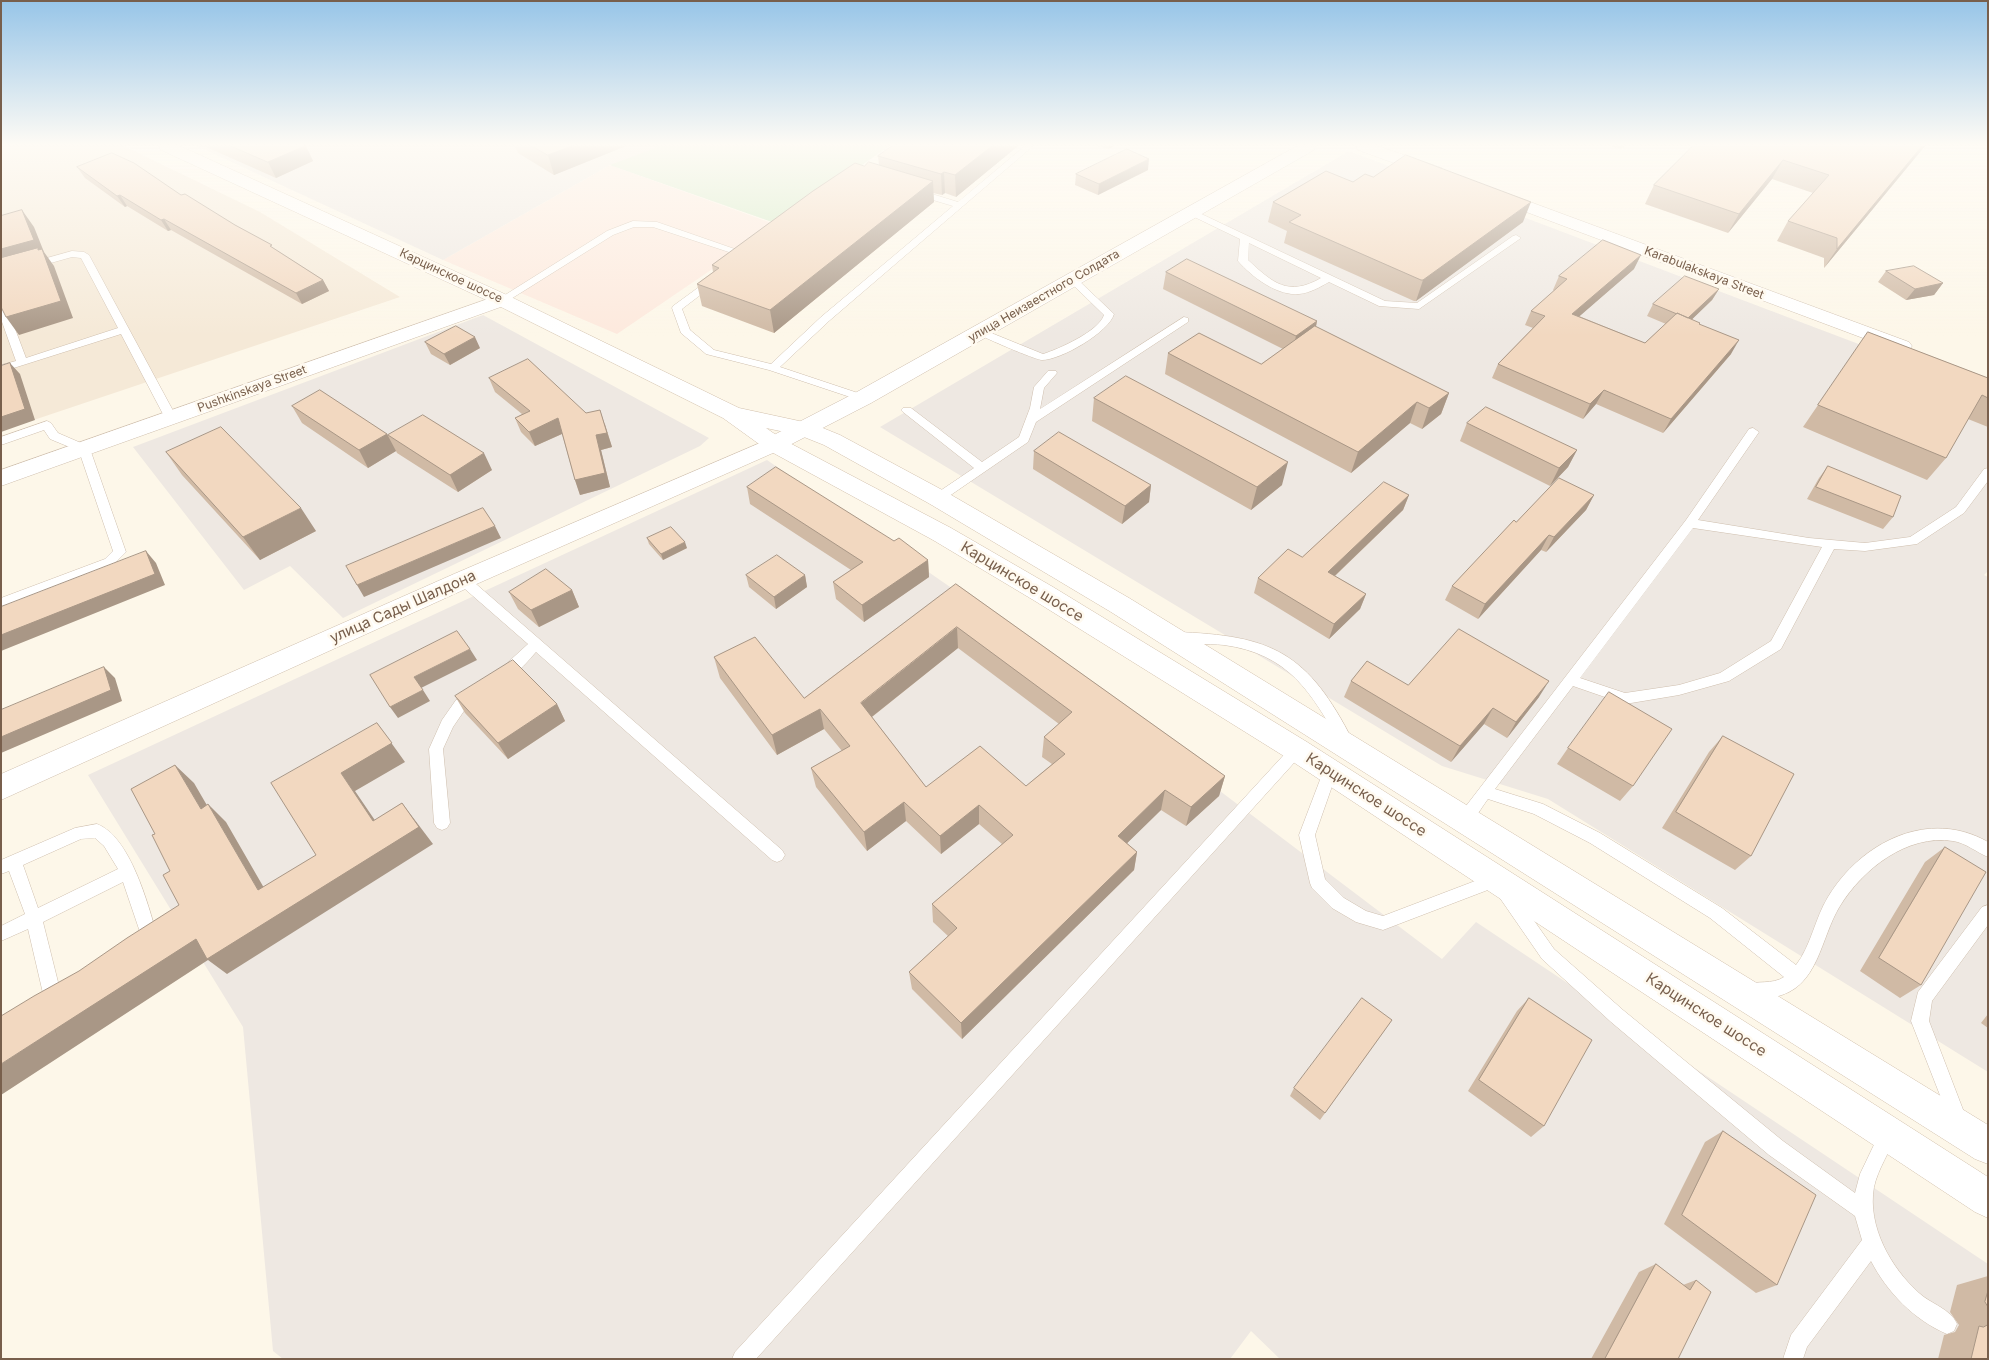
<!DOCTYPE html>
<meta charset="utf-8">
<style>
body{margin:0}
#map{position:relative;width:1989px;height:1360px;overflow:hidden;background:#fdf7e9;font-family:Inter,sans-serif}
canvas{display:block}
.frame{position:absolute;inset:0;border:2px solid #785f4c;pointer-events:none}
</style>
<div id="map">
<canvas width="1989" height="1360"></canvas>
<div class="frame"></div>
</div>
<script>
const c = document.querySelector('canvas').getContext('2d');
c.lineJoin = 'round';
function paint(path, color) {
  c.fillStyle = color;
  c.fill(path, 'evenodd');
}
function strokePath(path, color, width, dash) {
  c.strokeStyle = color;
  c.lineWidth = width;
  c.lineCap = dash ? 'butt' : 'round';
  c.setLineDash(dash || []);
  c.stroke(path);
}
function label(font, color, halo, rows, align = 'center') {
  c.font = font + ' Inter,sans-serif';
  c.lineWidth = 5;
  c.setLineDash([]);
  c.textBaseline = 'middle';
  c.strokeStyle = halo;
  c.fillStyle = color;
  for (const [text, x, y, turn = 0] of rows) {
    c.save();
    c.translate(x, y);
    c.rotate((+turn || 0) * Math.PI / 180);
    c.textAlign = isNaN(turn) ? turn : align;
    if (halo) c.strokeText(text, 0, 0);
    c.fillText(text, 0, 0);
    c.restore();
  }
}
paint(new Path2D(`
 M1,146h123l136,66 140,85 -399,134z`), '#f5e9d7');
paint(new Path2D(`
 M610,165l167,60 -160,109 -174,-74z`), '#fde9dd');
paint(new Path2D(`
 M197,146h692l-111,78 -168,-59 -167,95z
 M1349,151l639,242v178l-4,4 4,2v495l-440,-273 -106,-33 -562,-339z
 M483,315l226,123 -9,8 -357,172 -53,-52 -46,24 -111,-143z
 M767,460l186,129 489,370 34,-37 512,342v95h-708l-29,-28 -21,28h-947l-10,-8 -30,-324 -155,-252z`), '#eee8e2');
paint(new Path2D(`
 M660,146h229l-111,78 -168,-59z`), '#d3ebc7');
const service = new Path2D(`
 M1025,146h8l-204,175 -49,46 87,29 1,2 -1,2h-8l-90,-30 -63,-16 -25,-21 -9,-25 1,-2 37,-27h6v4l-34,26 8,21 24,20 57,14 50,-47 132,-111 -40,-12v-4h6l39,12z
 M1191,209l194,92 32,2 96,-67 3,-1 5,3 -102,71 -40,-3 -50,-24c-9,5 -19,11 -30,12 -22,2 -47,-17 -61,-33l2,-22 -52,-25 -2,-2zM1249,243l72,35c-33,19 -48,5 -73,-18z
 M633,221l24,1 95,33 -5,3 -3,-1 -91,-30h-19l-21,8 -107,67h-8l-1,-2 110,-69z
 M72,251l12,1 5,3 88,163 -2,2h-8l-2,-2 -44,-84 -120,38v-7l15,-4 -15,-42v-17l5,3 20,53 92,-30 -37,-70 -9,-1 -71,20v-6z
 M1073,277l3,1 38,36c-5,18 -53,46 -72,46 -6,0 -63,-24 -67,-28l5,-3 4,1 59,24c16,-5 56,-23 61,-39l-34,-33v-4z
 M1184,317l4,1v4l-152,100 -8,20 -86,59h-8l-2,-3 2,-3 40,-27 -71,-56 -2,-2 2,-2h8l71,54 37,-25 11,-29 4,-21 14,-16h8l1,2 -13,15 -4,21z
 M47,421l4,2 7,10 30,13 2,3 36,103 -13,13 -112,43v-10l104,-39 8,-8 -34,-100 -29,-12 -6,-9 -43,15v-8z
 M1753,428l6,4 -61,88 111,18 56,5 45,-6 46,-30 28,-38 4,-1v13l-24,32 -47,31 -52,7 -31,-2 -53,100 -52,32 -50,14 -54,9 -52,-18 -78,103 48,15 57,29 122,75 74,57c15,-19 19,-47 32,-68 33,-55 101,-89 160,-55v15c-12,-5 -22,-14 -35,-16 -46,-7 -90,28 -113,65 -20,32 -21,83 -66,91 -10,2 -21,3 -30,0l-2,-6 2,-6c13,-5 28,0 40,-8l-74,-59 -120,-75 -56,-29 -46,-15c-8,10 -16,29 -29,25l-3,-5 230,-299 63,-91zM1693,528l129,19 -51,94 -51,32 -41,12 -54,8 -45,-15z
 M463,575l5,2 314,273 3,5 -3,5 -5,2 -5,-2 -236,-208c-9,10 -25,31 -40,27l-2,-4 34,-31 -70,-61 -1,-3 1,-3z
 M1175,632c98,3 133,21 178,109l-2,4 -5,2 -5,-2c-30,-53 -52,-91 -117,-100 -17,-2 -37,1 -54,-4l-2,-4 2,-4z
 M476,689l5,1 2,4 -2,4 -15,10 -13,19 -10,22 7,74 -3,5 -5,2 -5,-2 -3,-5 -5,-74 13,-29 14,-20z
 M1297,744l5,2 2,4 -2,4 -546,605h-24l3,-7 557,-606z
 M1330,766l5,2 2,4 -22,63 10,44 19,19 22,13 17,5 113,-43 6,2 52,74 69,61 160,131 72,52 5,-19 22,-46 6,-3 6,3 3,6c-7,17 -19,35 -23,53 -7,39 17,81 45,106 12,11 32,16 38,31l-3,7 -7,3c-33,-14 -60,-42 -76,-73l-64,86 -4,12h-20l8,-24 71,-95 -7,-24 -86,-61 -158,-133 -69,-63 -49,-71 -110,42 -27,-8 -24,-14 -20,-20 -2,-5 -11,-48 24,-63 2,-4z
 M97,824c33,12 51,80 60,111l-6,13 -6,3 -6,-3 -2,-5 4,-8 -18,-53 -80,40 20,80 -3,6 -6,2 -6,-2 -3,-6 -17,-73 -27,12v-15l24,-12 -16,-43 -8,3v-14l74,-32zM95,838l9,8 14,23 -80,39 -15,-43 58,-26z
 M1988,905v20l-56,76 -3,20 38,99 -3,6 -6,3 -6,-3 -41,-105 7,-29 64,-85z`);
const minor = new Path2D(`
 M1356,146h22l64,22 3,4 -3,4 -6,1 -6,-1 -72,-26z
 M1495,189l414,153 3,4 -3,4 -7,2 -7,-2 -406,-152 -3,-4 3,-4z
 M774,437l8,2 3,5 -3,5 -310,137 -471,214v-26l453,-200z`);
const tertiary = new Path2D(`
 M1297,146h19l-2,4 -443,253 -89,46 -8,2 -8,-2 -3,-5 3,-5 89,-46z
 M502,294l7,2 3,4 -3,4 -508,182v-16z`);
const secondary = new Path2D(`
 M159,146h21l329,150 230,112 74,16 27,11 106,57 183,106 859,527v39l-13,-5 -864,-547 -181,-108 -106,-59 -25,-10 -33,-7 16,11 169,89 102,59 254,155 681,435v41l-13,-6 -688,-454 -252,-157 -102,-61 -167,-91 -43,-31 -228,-114 -334,-154z`);
strokePath(service, '#cfbfae', 1);
strokePath(minor, '#cfbfae', 1);
strokePath(tertiary, '#cfbfae', 1);
strokePath(secondary, '#d2c0ac', 1);
paint(service, '#fff');
paint(minor, '#fff');
paint(tertiary, '#fff');
paint(secondary, '#fff');
paint(new Path2D(`
 M204,146h102l7,15 -37,17z
 M515,146h111l-72,29 -36,-22z
 M892,146h126l-62,51 -11,-4 -3,2 -9,-2 1,9 -160,131 -72,-27 -5,-22 16,-12 -1,-7 152,-99 15,-1 -1,-9z
 M1098,146h16l-6,3z
 M1612,146h13l-4,3z
 M1693,146h232l-101,122v-10l-47,-17 11,-20 25,-28 -41,-14 -44,54 -83,-29 9,-19z
 M77,167l104,28 54,30 38,23 50,32 6,11 -27,13 -131,-74 -3,1 -41,-25 -2,1 -40,-29z
 M1148,170l-50,25 -23,-10 1,-11z
 M1373,177l150,45 -107,79h-2l-130,-58 3,-12 -19,-9 5,-20z
 M1634,269l-55,47 66,27 21,-19 -19,-8 6,-12 66,-15 -7,11 -20,19 7,5 32,30 -68,79 -67,-29 -13,15 -91,-41 6,-14 35,-36 -8,-3 6,-14 23,-20 -1,-1 6,-14z
 M1886,271l57,12 -9,12 -28,5 -28,-18z
 M1166,272l151,49 -1,6 133,66 -8,21 -19,15 -12,-6 -59,50 -186,-99 3,-21 93,11 22,-15 -120,-60z
 M1868,332l120,46v49l-20,-8 -22,39 -19,22 -124,-53z
 M425,342l55,6 -30,17 -19,-11z
 M489,378l97,35 19,11 7,23 -11,3 9,37 -30,8 -5,-15 -13,-46 -27,12 -14,-14 -6,-14 7,-4 -27,-22z
 M1094,398l188,87 -31,25 -159,-89z
 M292,406l95,28 1,1 104,35 -34,22 -61,-39 -1,-2 -28,17 -66,-45z
 M1467,423l110,27 -9,17 -18,19 -90,-45z
 M1034,451l117,34 -2,17 -27,22 -89,-55z
 M166,452l150,79 -56,29 -78,-85z
 M1828,466l65,51 -10,12 -76,-30 12,-21z
 M747,487l147,54 34,19 1,17 -65,45 -28,-23 -3,-17 18,-12 -101,-66z
 M1409,495l-6,15 -68,66 31,18 -6,15 -31,30 -75,-46 4,-15 44,-21z
 M1594,495l-8,15 -40,42 -5,-2 -63,69 -33,-19 7,-14 64,-64z
 M647,538l40,10 -24,12 -14,-16z
 M746,575h59l2,12 -31,22 -27,-22z
 M956,584l269,192 -6,20 -33,30 -25,-16 -34,33 10,9 -3,18 -172,169 -50,-50 -3,-17 39,-36 -15,-14 -1,-18 70,-60 -23,-20 -38,30 -35,-33 -39,30 -51,-64 -5,-19 31,-17 -18,-22 -47,26 -57,-77 -6,-21 90,41zM958,648l101,76 -15,13 -2,20 10,7 -26,22 -100,1 -54,-70z
 M572,590l7,17 -40,20 -21,-18 -9,-17z
 M1351,681l57,4 131,12 -32,41 -23,-14 -33,38 -107,-65z
 M455,696l102,8 8,17 -57,38 -43,-46z
 M1723,736l28,120 -16,14 -73,-42 47,-76z
 M1568,748l65,38 -13,15 -63,-37z
 M1945,847l-24,138 -21,13 -40,-27 65,-109z
 M1529,998l15,128 -13,11 -63,-46 49,-80z
 M1988,1014v14l-7,-5z
 M1392,1020l-72,100 -30,-24 4,-8z
 M1723,1131l54,154 -21,8 -92,-69 41,-82z
 M1656,1264l27,21 13,-5 -18,79h-87l48,-87z
 M1988,1276v83h-50l6,-24 11,-3 4,-7 -9,-13 7,-27z`), '#d0baa5');
paint(new Path2D(`
 M306,146l7,15 -37,17 -8,-16z
 M572,146h54l-72,29 -6,-20z
 M992,146h26l-62,51 -1,-22z
 M1109,146h5l-6,3z
 M1922,146h3l-101,122 13,-19z
 M1149,159l-1,11 -50,25 1,-11z
 M1783,160l-11,19 -44,54 11,-19z
 M944,172l1,21 -3,2 -1,-21z
 M933,181l1,21 -160,131 -4,-23z
 M120,195l7,11 -2,1 -8,-11z
 M1531,202l-8,20 -107,79 7,-21z
 M22,210l12,17 10,25 10,14 19,52 -54,17 -13,-18 -5,-48v-20z
 M164,219l7,11 -3,1 -7,-11z
 M1641,255l-7,14 -68,59 6,-14z
 M323,280l6,11 -27,13 -6,-11z
 M1943,283l-9,12 -28,5 9,-11z
 M1719,289l-7,11 -31,30 6,-12z
 M1317,321l-4,18 -21,14 4,-17z
 M475,337l5,11 -30,17 -6,-11z
 M1739,340l-8,14 -68,79 8,-14z
 M10,363l10,11 15,46 -34,12v-15z
 M1604,390l-8,14 -13,15 7,-15z
 M1449,393l-8,21 -19,15 7,-21z
 M1417,402l-7,21 -59,50 7,-21z
 M600,410l12,37 -11,3 9,37 -30,8 -5,-15 21,-45z
 M558,418l6,15 -29,13 -6,-14z
 M387,434l9,17 -28,17 -9,-18z
 M1577,450l-9,17 -18,19 9,-18z
 M484,453l8,17 -34,22 -8,-17z
 M1288,462l-6,23 -31,25 6,-23z
 M1151,485l-2,17 -27,22 3,-18z
 M1409,495l-6,15 -80,77 5,-15z
 M1594,495l-8,15 -40,42 8,-15z
 M301,508l15,23 -56,29 -17,-23z
 M495,526l6,12 -137,59 -7,-12z
 M1549,535l-8,15 -63,69 7,-15z
 M685,542l2,6 -24,12 -2,-6z
 M146,551l10,12 9,22 -164,66v-16z
 M928,560l1,17 -65,45 -2,-17z
 M805,575l2,12 -31,22 -2,-12z
 M572,590l7,17 -40,20 -8,-17z
 M1366,594l-6,15 -31,30 5,-15z
 M957,627l1,21 -94,75 -3,-20z
 M470,649l7,11 -56,28 -7,-11z
 M104,667l11,11 7,23 -121,52v-16z
 M1549,681l-10,16 -32,41 9,-16z
 M423,690l7,11 -32,17 -8,-11z
 M557,704l8,17 -57,38 -10,-16z
 M1493,708l-9,16 -33,38 9,-16z
 M820,709l4,20 -47,26 -5,-20z
 M377,723l28,39 -50,29 32,47 -14,-17 -32,-48z
 M175,765l19,18 25,43 -18,-17z
 M1225,776l-6,20 -33,30 5,-19z
 M1165,790l-4,20 -46,45 3,-19z
 M904,802l2,19 -39,30 -3,-19z
 M402,803l31,41 -206,130 -19,-14 -207,135v-31z
 M208,804l18,18 49,85 -17,-17z
 M979,805v19l-38,30 -1,-18z
 M1137,852l-3,18 -172,169 -1,-16z`), '#a99786');
const building = new Path2D(`
 M231,146h74l-37,16z
 M532,146h40l-24,9z
 M892,146h100l-37,29 -11,-3 -3,2 -63,-18z
 M1693,146h229l-85,103v-11l-49,-17 41,-46 -46,-15 -44,54 -85,-29z
 M1127,149l22,10 -50,25 -23,-10z
 M112,153l22,10 47,32 4,-1 50,31 37,20 -2,1 53,34 -27,13 -132,-74 -3,1 -41,-25 -3,1 -40,-29z
 M1406,155l125,47 -108,78h-2l-132,-58 12,-7 -28,-13 53,-31 27,11 12,-8 8,3z
 M869,162l64,19 -163,129 -73,-26 22,-16 -7,-3 101,-74 42,-28 9,3z
 M22,210l12,30 -33,9v-33z
 M1603,240l38,15 -69,59 73,29 32,-30 23,10 -1,1 40,16 -68,79 -67,-29 -14,14 -92,-40 47,-48 -14,-5 36,-32 -8,-3z
 M38,248v2l4,-1 19,52 -55,16 -5,-10v-49z
 M1187,259l130,62 -21,15 -130,-64z
 M1914,266l29,17 -28,6 -29,-18z
 M1685,276l34,13 -31,29 -11,-5v1l-24,-10z
 M456,326l19,11 -31,17 -19,-12z
 M1315,326l134,67 -20,15 -12,-6 -59,50 -190,-99 31,-20 62,31z
 M1868,332l120,46v20l-6,-3 -36,63 -128,-53z
 M528,359l58,54 14,-3 7,23 -11,2 9,38 -30,7 -17,-62 -29,14 -14,-14 15,-7 -41,-33z
 M10,363l15,46 -24,8v-51z
 M1126,376l162,86 -31,25 -163,-89z
 M320,390l67,44 -28,16 -67,-44z
 M1486,407l91,43 -18,18 -92,-45z
 M423,415l61,38 -34,22 -62,-40z
 M221,427l80,81 -58,29 -77,-85z
 M1059,432l92,53 -26,21 -91,-55z
 M1828,466l73,30 -8,21 -77,-30z
 M776,467l118,74 5,-3 29,22 -66,45 -29,-23 30,-20 -116,-75z
 M1559,478l35,17 -40,42 -5,-2 -64,69 -33,-18 62,-66 2,2z
 M1384,482l25,13 -81,77 38,22 -32,30 -76,-46 30,-29 14,8z
 M483,508l12,18 -138,59 -11,-19z
 M671,527l14,15 -24,12 -14,-16z
 M146,551l9,23 -154,61v-28z
 M777,555l28,20 -31,22 -28,-22z
 M546,569l26,21 -41,20 -22,-18z
 M956,584l269,192 -34,31 -26,-17 -47,46 19,16 -176,171 -52,-51 48,-44 -25,-24 81,-69 -34,-30 -39,31 -36,-34 -40,30 -53,-64 39,-22 -30,-37 -48,26 -58,-78 41,-20 49,61zM957,627l115,85 -28,25 21,17 -39,32 -46,-40 -54,41 -65,-84z
 M1459,629l90,52 -33,41 -23,-14 -33,38 -109,-65 16,-20 41,24z
 M457,631l13,18 -56,28 9,13 -33,17 -20,-32z
 M513,660l44,44 -59,39 -43,-47z
 M104,667l7,23 -110,47v-27z
 M1609,692l63,37 -39,57 -65,-38z
 M377,723l15,20 -51,30 32,48 29,-18 17,24 -212,132 -11,-20 -195,125v-48l33,-20 45,-25 48,-33 52,-33 -16,-30 7,-4 -18,-36 3,-1 -24,-45 44,-24 26,44 7,-5 50,86 58,-35 -45,-72z
 M1723,736l71,38 -43,82 -75,-44z
 M1945,847l41,25 -65,113 -42,-27z
 M1362,998l30,22 -67,93 -31,-25z
 M1529,998l63,42 -48,86 -65,-46z
 M1723,1131l93,64 -39,90 -95,-70z
 M1656,1264l34,26 6,-10 15,12 -33,67h-73z
 M1988,1291v16l-3,-5z
 M1988,1325v34h-17l8,-33 4,1z`);
paint(building, '#f2d8c0');
strokePath(building, '#a99786', 1);
const sky = c.createLinearGradient(0, 0, 0, 336);
sky.addColorStop(0, '#97c5e8');
sky.addColorStop(0.43, '#fefbf5');
sky.addColorStop(1, '#fefbf500');
c.fillStyle = sky;
c.fillRect(0, 0, 1989, 336);
label('12px', '#785f4c', '#fffaf0', [
 ["Karabulakskaya Street",1704,273,21],
 ["Карцинское шоссе",451,276,25],
 ["улица Неизвестного Солдата",1044,296,-30],
 ["Pushkinskaya Street",252,389,-20]
]);
label('15px', '#785f4c', '#fffaf0', [
 ["Карцинское шоссе",1022,582,31],
 ["улица Сады Шалдона",403,607,-24],
 ["Карцинское шоссе",1366,795,33],
 ["Карцинское шоссе",1706,1015,33]
]);
</script>
